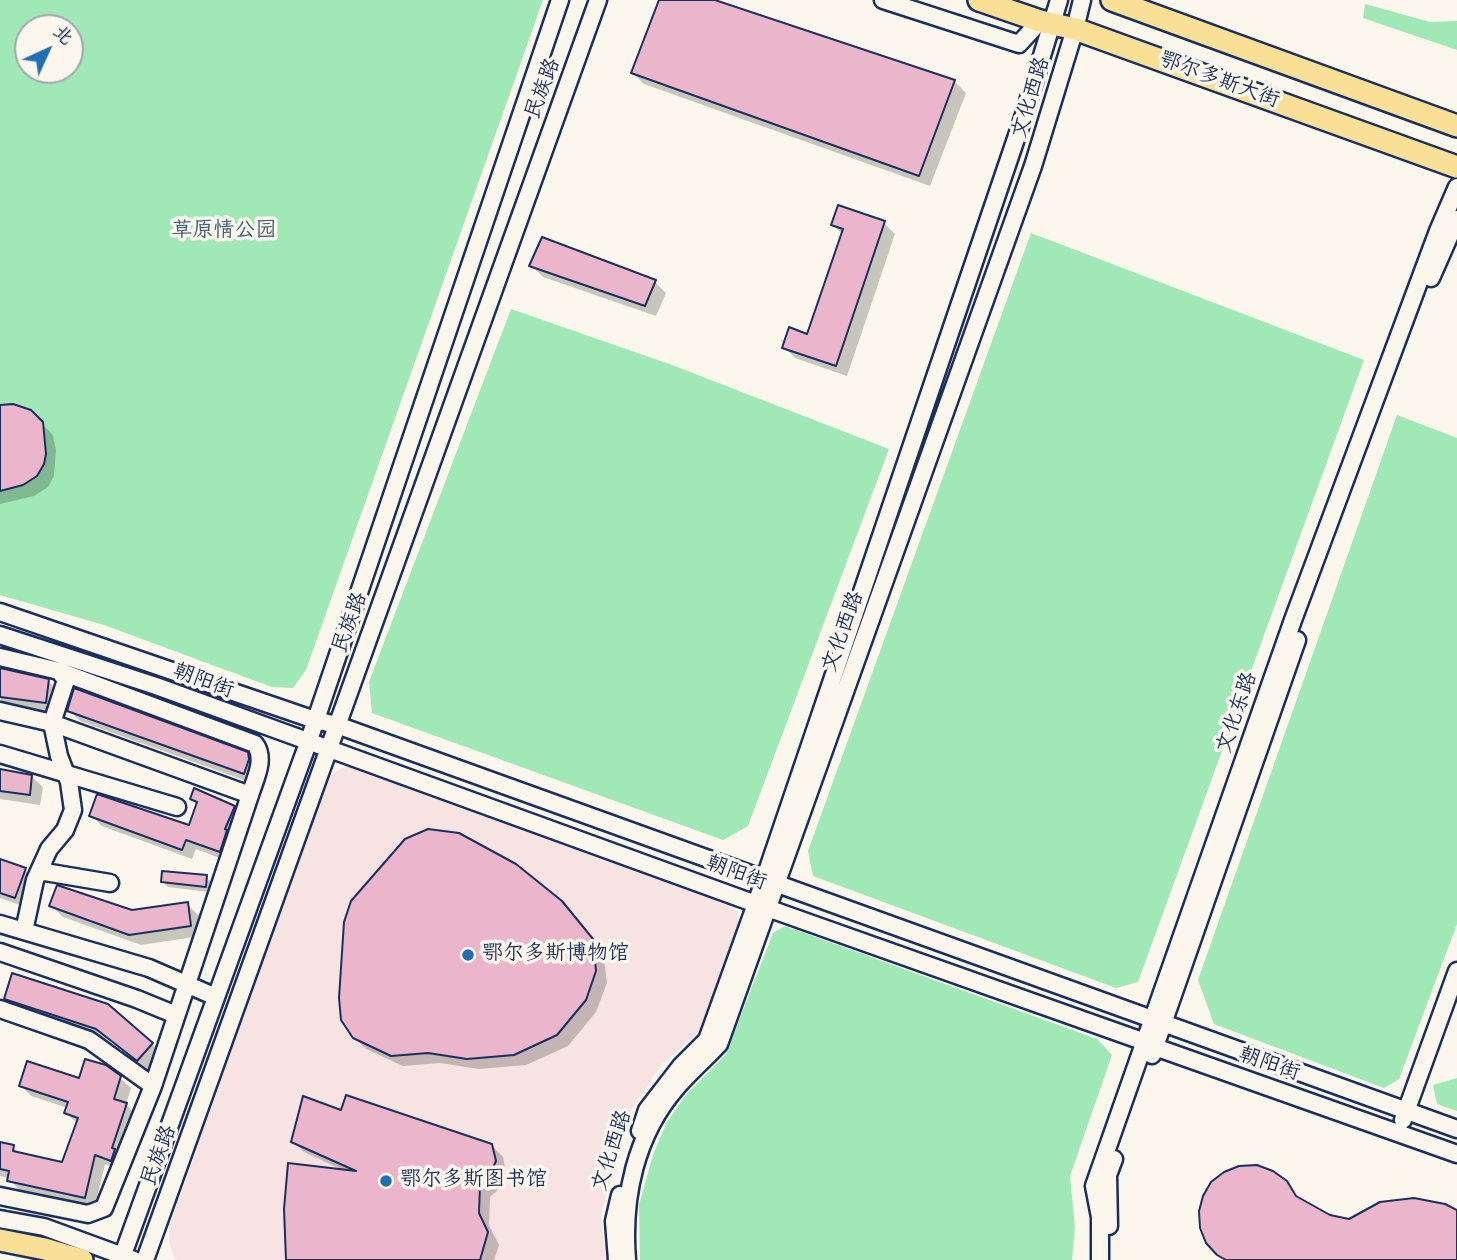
<!DOCTYPE html>
<meta charset="utf-8">
<style>
body{margin:0}
#map{position:relative;width:1457px;height:1260px;overflow:hidden;background:#fbf7ec;font-family:Mynerve,"LXGW WenKai TC",sans-serif}
canvas{display:block}
.north{position:absolute;left:14px;top:14px;width:70px;height:70px;box-sizing:border-box;background:#fbf7ec;border:2px solid #a1a7b3;border-radius:50%;rotate:45deg;font-size:19px;font-weight:700;line-height:28px;text-align:center;color:#1b2f5e}
.north::after{content:'';display:block;margin:auto;width:24px;height:32px;background:#1f6fb2;clip-path:polygon(50% 0,100% 100%,50% 72%,0 100%)}
</style>
<div id="map">
<canvas width="1457" height="1260"></canvas>
<div class="north">北</div>
</div>
<script>
const c = document.querySelector('canvas').getContext('2d');
c.lineJoin = 'round';
function paint(path, color) {
  c.fillStyle = color;
  c.fill(path, 'evenodd');
}
function strokePath(path, color, width, dash) {
  c.strokeStyle = color;
  c.lineWidth = width;
  c.lineCap = dash ? 'butt' : 'round';
  c.setLineDash(dash || []);
  c.stroke(path);
}
function label(font, color, halo, rows, align = 'center') {
  c.font = font + ' Mynerve,"LXGW WenKai TC",sans-serif';
  c.lineWidth = 7;
  c.setLineDash([]);
  c.textBaseline = 'middle';
  c.strokeStyle = halo;
  c.fillStyle = color;
  for (const [text, x, y, turn = 0] of rows) {
    c.save();
    c.translate(x, y);
    c.rotate((+turn || 0) * Math.PI / 180);
    c.textAlign = isNaN(turn) ? turn : align;
    if (halo) c.strokeText(text, 0, 0);
    c.fillText(text, 0, 0);
    c.restore();
  }
}
paint(new Path2D(`
 M351,763l383,141 6,18 -42,111 -37,32 -31,47 -29,101 5,47h-429l-3,-3 -5,-16v-14l160,-451z`), '#f6e3e2');
paint(new Path2D(`
 M0,0h543l-237,670 -13,18 -21,-1 -168,-62 -104,-30zM28,28h42v42h-42z
 M1365,4l65,18 27,-1v29l-94,-32z
 M1031,233l333,127 -226,622 -22,6 -303,-112 -5,-25z
 M511,309l161,56 217,84 -141,377 -25,14 -351,-127 -3,-31z
 M1397,415l60,23v486l-58,155 -15,9 -170,-64 -16,-44z
 M785,926l312,113 15,16 -42,121 5,51 -3,33h-432l-1,-55 14,-50 14,-33 19,-27 40,-41 47,-121z
 M1457,1078v33l-20,-7 -4,-19z`), '#a0e8b6');
paint(new Path2D(`
 M661,0h48l246,82 11,11 -36,93 -286,-102 -11,-11z
 M884,223l11,11 -48,142 -52,-18 -11,-11 24,-11 35,-101 -10,-10z
 M532,266l123,16 11,11 -10,23 -113,-39z
 M0,406l30,6 23,23 3,15 -2,26 -6,11 -14,9 -34,8z
 M0,670l48,11 11,11 -2,21 -56,-7z
 M69,710l178,44 11,12 -3,18 -175,-63z
 M0,771l31,5 12,11 -3,18 -40,-6z
 M192,798l42,10 11,10 -15,44 -34,-13 -4,10 -90,-33 -11,-11 99,12 8,-23z
 M0,861l25,9 10,10 -9,27 -26,-9z
 M206,877l5,5 -1,10 -42,-5 -5,-5z
 M561,902l42,50 4,31 -11,29 -28,34 -42,19 -47,4 -39,-6 -37,3 -37,-17 -12,-12z
 M187,904l11,11 3,21 -60,9 -78,-28 -12,-11 81,6z
 M6,999l146,45 11,11 -14,16 -40,-32 -92,-29z
 M120,1078l11,10 -5,16 10,11 -15,55 -16,-6 -10,43 -76,-17 -10,-12 -9,-2v-32l13,3 8,8 43,10 14,-41 -12,-11 2,-5 -37,-12 -10,-11z
 M342,1112l149,33 12,12 3,16 -6,15 -10,9 -1,28 10,20 -5,15h-206l57,-89 -41,-19 -11,-11z`), '#0003');
const building = new Path2D(`
 M659,0h56l240,80 -36,96 -288,-103z
 M838,205l47,16 -49,145 -54,-18 7,-21 18,7 36,-105 -12,-4z
 M542,237l114,43 -11,26 -116,-40z
 M13,404l18,6 12,12 3,32 -2,10 -7,12 -14,9 -23,6v-86z
 M0,668l49,11 -3,24 -46,-6z
 M74,688l174,64 1,7 -5,15 -177,-63z
 M0,769l32,6 -2,20 -30,-4z
 M194,788l41,18 -10,23 2,1 -7,22 -34,-12 -4,10 -93,-34 8,-22 92,31 8,-23 -7,-3z
 M428,829l31,4 57,31 46,37 31,38 3,32 -10,29 -29,35 -43,20 -47,4 -39,-6 -37,3 -38,-18 -12,-18 -2,-22 5,-76 7,-21 54,-62z
 M0,859l26,9 -11,30 -15,-5z
 M162,871l45,4 -1,12 -45,-5z
 M57,885l75,25 56,-8 3,24 -62,9 -80,-29z
 M12,973l96,31 45,39 -16,18 -41,-32 -92,-30z
 M85,1059l21,6 15,11 -7,23 13,4 -15,45 3,1 -4,12 -16,-6 -10,43 -78,-17 2,-10 -9,-2v-27l14,3 -1,6 49,11 16,-44 -14,-5 4,-11 -49,-16 8,-25 52,17z
 M346,1095l146,49 4,17 -7,15 -9,10 -1,27 9,19 -8,28h-194l-2,-51 4,-46 68,8 -65,-29 12,-46 38,14z
 M1257,1165l16,6 14,10 9,15 34,19 19,4 31,-17 34,-4 31,6 12,6v50h-231l-9,-5 -11,-12 -6,-15 -1,-17 4,-15 8,-14 13,-10 15,-6z`);
paint(building, '#ebb5cc');
strokePath(building, '#1b2f5e', 2);
const minor = new Path2D(`
 M883,0l136,44 21,-23
 M1431,278l26,-59
 M0,612l315,108 22,5 1120,404
 M0,635l156,51 600,218 389,138 10,5 302,107
 M0,657l59,14 7,9 -14,43 -52,-12
 M52,723l198,72c5,-16 16,-36 5,-51l-196,-73
 M0,754l177,53
 M39,871l71,12
 M0,924l149,44 67,29
 M24,931l11,-51 14,-31 16,-19 8,-20 -4,-28 -10,-26 -7,-33
 M0,952l137,47 39,16
 M0,1009l89,31 64,46
 M1152,1055l145,-415
 M1403,1120l54,-149
 M640,1131l7,-21 34,-44 26,-26 49,-136 267,-786 36,-118
 M0,1196l88,18 16,-6 49,-122 97,-291
 M0,1219l44,8 90,33
 M1109,1226l-1,-51 6,-16
 M121,1260l187,-517 252,-743
 M145,1260l453,-1260
 M617,1260l-3,-39 6,-26
 M627,1260c-5,-62 8,-125 50,-173 13,-15 28,-28 42,-43l314,-878 42,-137 7,-29
 M1100,1260v-43l-6,-31 199,-566 145,-389 19,-44`);
const major = new Path2D(`
 M979,0l61,21 35,8 382,138
 M1112,0l345,126
 M0,1240l45,9 37,11`);
strokePath(minor, '#1b2f5e', 21);
strokePath(major, '#1b2f5e', 26);
strokePath(minor, '#fbf7ec', 16);
strokePath(major, '#fadf96', 21);
for (const [x, y, r, color] of [
 [468,955,7,"#1f6fb2"],
 [386,1181,7,"#1f6fb2"]
]) {
  const dot = new Path2D();
  dot.arc(x, y, r, 0, 2 * Math.PI);
  c.fillStyle = color;
  c.fill(dot);
  strokePath(dot, '#fbf7ec', 2.5);
}
label('21px', '#1b2f5e', '#fbf7ec', [
 ["鄂尔多斯大街",1219,81,20],
 ["民族路",544,89,-70],
 ["文化西路",1032,98,-73],
 ["民族路",351,623,-70],
 ["文化西路",844,632,-70],
 ["朝阳街",203,682,20],
 ["文化东路",1238,713,-71],
 ["朝阳街",736,874,20],
 ["朝阳街",1269,1065,19],
 ["文化西路",613,1151,-72],
 ["民族路",160,1156,-70]
]);
label('21px', '#3c5d74', '#fbf7ec', [
 ["草原情公园",224,232]
]);
label('21px', '#1b2f5e', '#fbf7ec', [
 ["鄂尔多斯博物馆",482,955],
 ["鄂尔多斯图书馆",400,1181]
], 'left');
</script>
